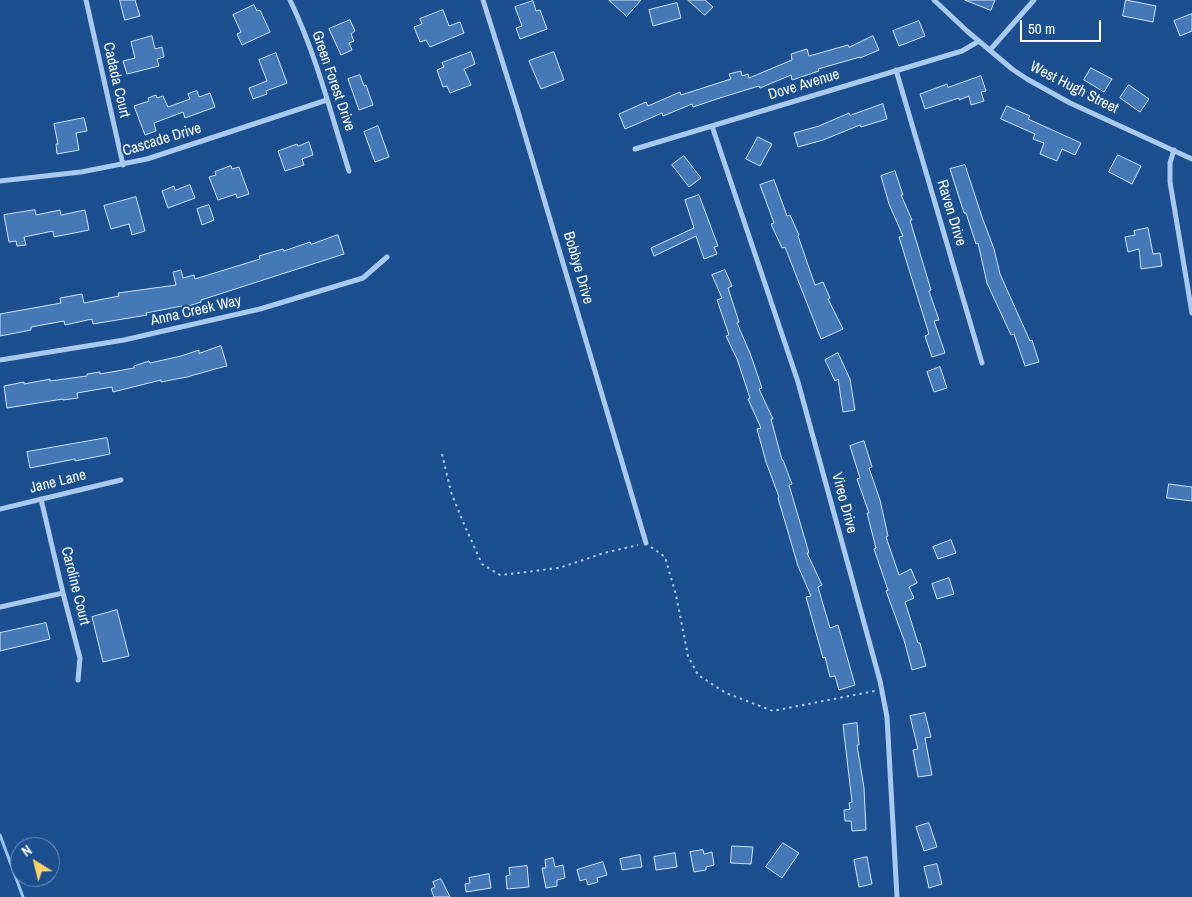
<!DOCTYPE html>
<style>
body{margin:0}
#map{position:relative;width:1192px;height:897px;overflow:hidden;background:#1b4f8f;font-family:"Archivo Narrow",sans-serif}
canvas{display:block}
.north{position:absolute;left:10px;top:837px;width:50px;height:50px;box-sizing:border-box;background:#1b4f8f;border:1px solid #7695bc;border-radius:50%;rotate:324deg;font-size:14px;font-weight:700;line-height:20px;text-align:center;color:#fff}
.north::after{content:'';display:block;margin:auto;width:18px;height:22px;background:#ffd166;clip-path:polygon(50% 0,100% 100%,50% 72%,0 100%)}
.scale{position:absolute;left:1020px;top:20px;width:81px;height:22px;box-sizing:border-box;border:2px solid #fff;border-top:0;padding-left:6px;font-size:15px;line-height:18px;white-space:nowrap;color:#fff;-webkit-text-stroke:4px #1b4f8f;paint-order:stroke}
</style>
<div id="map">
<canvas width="1192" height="897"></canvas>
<div class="north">N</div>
<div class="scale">50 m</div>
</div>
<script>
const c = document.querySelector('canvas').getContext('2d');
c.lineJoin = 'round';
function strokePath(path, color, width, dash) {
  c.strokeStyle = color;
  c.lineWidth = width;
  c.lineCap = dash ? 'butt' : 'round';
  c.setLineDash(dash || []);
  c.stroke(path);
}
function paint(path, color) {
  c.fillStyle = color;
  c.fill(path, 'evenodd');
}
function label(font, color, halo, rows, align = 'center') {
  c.font = font + ' "Archivo Narrow",sans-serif';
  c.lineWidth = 4;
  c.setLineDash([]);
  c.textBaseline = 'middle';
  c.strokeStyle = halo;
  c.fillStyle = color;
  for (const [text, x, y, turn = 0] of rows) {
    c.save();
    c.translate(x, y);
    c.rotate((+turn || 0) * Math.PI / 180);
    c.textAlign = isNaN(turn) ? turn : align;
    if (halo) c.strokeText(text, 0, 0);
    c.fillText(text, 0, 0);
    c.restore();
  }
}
strokePath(new Path2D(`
 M0,835l23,62`), '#9cc4f0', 3);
const building = new Path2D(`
 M120,0h15l5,16 -15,4z
 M609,0h32l-14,16z
 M688,0h17l8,7 -8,8z
 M965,0h30l-4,10z
 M1126,0l30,6 -3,16 -30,-6z
 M533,1l3,10 4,-1 7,19 -27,10 -4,-11 6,-2 -7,-19z
 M677,3l4,15 -28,8 -4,-16z
 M254,5l3,6 3,-1 10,22 -28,13 -5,-11 4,-2 -8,-17z
 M443,10l6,16 11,-4 4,11 -34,14 -4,-7 -6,2 -6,-15 8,-3 -2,-5z
 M1192,14v17l-12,5 -6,-15z
 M350,20l5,11 -4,3 3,7 -5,2 3,7 -11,5 -12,-26z
 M919,21l6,15 -26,10 -6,-15z
 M152,36l3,13 7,-2 2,10 -7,2 2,7 -32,8 -4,-13 12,-3 -4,-16z
 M873,36l6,14 -19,8v-1l-42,12 1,2 -27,9 -1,-5 -31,13 -1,-2 -36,11 -30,10 -1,-3 -29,12 -1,-3 -37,16 -6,-15 27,-12 2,4 32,-14 1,3 50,-16 -2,-5 12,-3 1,5 6,-2 1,4 43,-18 -1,-6 16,-5 2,7 39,-11 1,2z
 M471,52l4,12 -11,5 7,16 -21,8 -3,-7 -4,1 -6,-17 7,-3 -2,-4z
 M554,52l10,28 -23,9 -12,-28z
 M276,53l11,30 -21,8 1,3 -14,5 -4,-11 18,-7 -8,-21z
 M1091,68l21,11 -8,13 -20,-12z
 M360,75l4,11 2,-1 7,20 -14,5 -11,-31z
 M981,76l5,15 -5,1 3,9 -13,4 -2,-9 -10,4v-2l-34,11 -5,-15 27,-10 1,3z
 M1129,85l20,14 -9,13 -20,-14z
 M197,91l2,6 11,-4 5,14 -30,11 -2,-6 -29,11 2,8 -11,4 -11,-29 15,-5 -1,-3 8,-3 1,3 6,-2 5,11 22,-8 -2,-5z
 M883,104l4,15 -26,8 -1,-2 -37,15 -25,7 -4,-14 25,-7 30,-13 1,2z
 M1007,106l23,10 -2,3 53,24 -6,12 -13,-6 -5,12 -17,-7 4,-11 -11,-4 2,-5 -34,-15z
 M84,118l3,13 -11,2 3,17 -22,4 -1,-10h2l-4,-20z
 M378,126l11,31 -14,5 -11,-30z
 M758,137l14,7 -12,22 -14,-7z
 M309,142l4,13 -11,4 2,6 -19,6 -7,-20 19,-7 1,2z
 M1118,155l23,11 -9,18 -23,-12z
 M684,156l17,22 -12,9 -17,-22z
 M965,165l17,52 12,32 6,25 30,67 2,-1 7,22 -14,4 -11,-32 -3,1 -24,-52 -9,-40 -2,1 -10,-31h-2l-14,-44z
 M231,166l1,3 7,-2 10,27 -12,4 -1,-4 -18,6 -9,-23 7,-2 -1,-3z
 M895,171l8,24h-2l11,25h-2l21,70 -2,1 10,29 -5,1 11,32 -13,4 -7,-21 4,-2 -30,-97 4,-1 -14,-32 -8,-28z
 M774,180l13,36 3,-1 9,20 -1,1 17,49 8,-3 7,16 -2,1 15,30 -22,10 -36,-92 -3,1 -11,-24 3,-1 -14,-38z
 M190,185l5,13 -27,10 -6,-17 12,-5 1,4z
 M699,195l19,51 -4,1 3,7 -13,5 -8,-23 -42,20 -3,-8 43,-20 -9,-28z
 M136,197l9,34 -13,4 -3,-11 -18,5 -7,-23z
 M209,205l5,15 -12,5 -5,-16z
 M35,210l1,5 24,-5 1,5 24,-5 4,20 -35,7 -1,-6 -29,6 2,8 -9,1 -1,-5 -7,1 -5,-27z
 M1148,228l5,26 7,-1 2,13 -21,3 -2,-20 -11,3 -3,-15 10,-2 -1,-4z
 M338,235l6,19 -143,46v2l-19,6v-2l-36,7 1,2 -54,9 -1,-5 -27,6 -1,-4 -33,6v3l-31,6v-22l61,-11 -1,-5 22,-4 2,9 35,-7 -1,-3 58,-8 -3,-13 8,-2 2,8 11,-3 1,4 65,-20 -1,-3 24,-7 1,2 26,-9 1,2z
 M725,270l7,16 -4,2 11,34 -2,1 13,30 12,35 -3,1 14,30h-2l11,41h1l9,24 -3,1 20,68h-2l15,32 -4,2 12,41 8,-3 17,60 -16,5 -4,-14 -5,1 -5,-20 -2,1 -17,-61 5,-1 -13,-30 -20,-68 1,-1 -13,-35 -9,-33 4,-1 -13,-29 2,-1 -13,-39 -11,-23 3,-1 -12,-35 5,-2 -10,-23z
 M221,346l6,20 -12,3 -28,8 -26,5v-2l-48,12 -1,-5 -35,6 1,5 -15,2v-1l-56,9 -3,-22 20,-4v2l26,-5v2l37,-5v-2l13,-2v2l34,-6v-2l15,-5 1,2 31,-7 18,-6v3z
 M838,353l12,26 5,31 -12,2 -5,-33 -3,2 -10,-21z
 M940,367l7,21 -13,4 -7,-20z
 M107,438l3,16 -35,7v-2l-45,9 -3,-16z
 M864,441l8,26 -3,1 11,32 8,36 -2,1 13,38 12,-6 6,14 -8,4 5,11 -9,4 13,41h2l6,23 -14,4 -8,-30 -18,-49 2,-1 -14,-41 2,-1 -9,-35h2l-12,-34 3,-1 -10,-32z
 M1169,484l23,3v14l-25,-3z
 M951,540l5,13 -18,6 -5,-12z
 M949,578l5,16 -17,5 -5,-15z
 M117,610l12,46 -26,6 -11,-45z
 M46,623l4,16 -50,12v-18z
 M925,713l6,24 -6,1 7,37 -14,2 -5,-27 5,-1 -8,-33z
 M857,723l2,22h-2l7,43 2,42 -14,1 -1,-10h-6l-1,-11 6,-1 -1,-6 3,-1 -9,-77z
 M929,823l8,24 -13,4 -8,-24z
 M783,843l16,10 -17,25 -16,-11z
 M732,846l21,1 -2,17 -20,-1z
 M703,850l1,4 8,-2 2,13 -8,2v3l-12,2 -4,-20z
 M675,853l2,14 -21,3 -2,-13z
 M640,855l2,12 -20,3 -2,-11z
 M867,857l5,27 -13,3 -5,-27z
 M553,858l2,9 8,-2 2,13 -8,2v6l-11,2 -4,-20h4l-1,-8z
 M603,862l4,13 -10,3 1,4 -10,3 -2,-6 -6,2 -3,-11z
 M937,864l5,20 -13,4 -5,-21z
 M527,866l2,21 -22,2 -1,-13 4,-1 -1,-7z
 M489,874l2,14 -25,4 -1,-8 5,-1 -1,-5z
 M441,879l9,18h-16l-3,-8 4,-2 -2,-5z`);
paint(building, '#4478b7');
strokePath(building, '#cfe3fa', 1);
strokePath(new Path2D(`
 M442,454l9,38 12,30 19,42 18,11 59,-7 45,-15 34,-8
 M651,547l14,10 11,38 12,61 10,19 28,18 47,18 102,-20`), '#a9c9ee', 2, [2.5, 4]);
strokePath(new Path2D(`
 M86,0l37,165
 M290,0c26,54 41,114 59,171
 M483,0l34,108 129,435
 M934,0l33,31 45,38 15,10 43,24 122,56
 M990,50l44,-50
 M896,70l86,293
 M712,126l86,256 82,299 7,36 10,180
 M635,149l327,-98 17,-10
 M1174,150l-4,13v19l22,131
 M0,181l81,-9 66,-13 180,-59
 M0,360l124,-20 136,-31 103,-31 24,-21
 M41,499l22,94 17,65 -2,22
 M0,509l121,-29
 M0,607l63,-14`), '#a9c9ee', 5);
label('15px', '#fff', '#1b4f8f', [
 ["Cadada Court",116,80,77],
 ["Green Forest Drive",333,81,71],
 ["Dove Avenue",804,85,-17],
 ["West Hugh Street",1074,88,27],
 ["Cascade Drive",162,140,-17],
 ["Raven Drive",951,213,73],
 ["Bobbye Drive",578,268,74],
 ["Anna Creek Way",196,311,-13],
 ["Jane Lane",58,482,-14],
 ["Vireo Drive",844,503,75],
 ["Caroline Court",75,586,76]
]);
</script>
